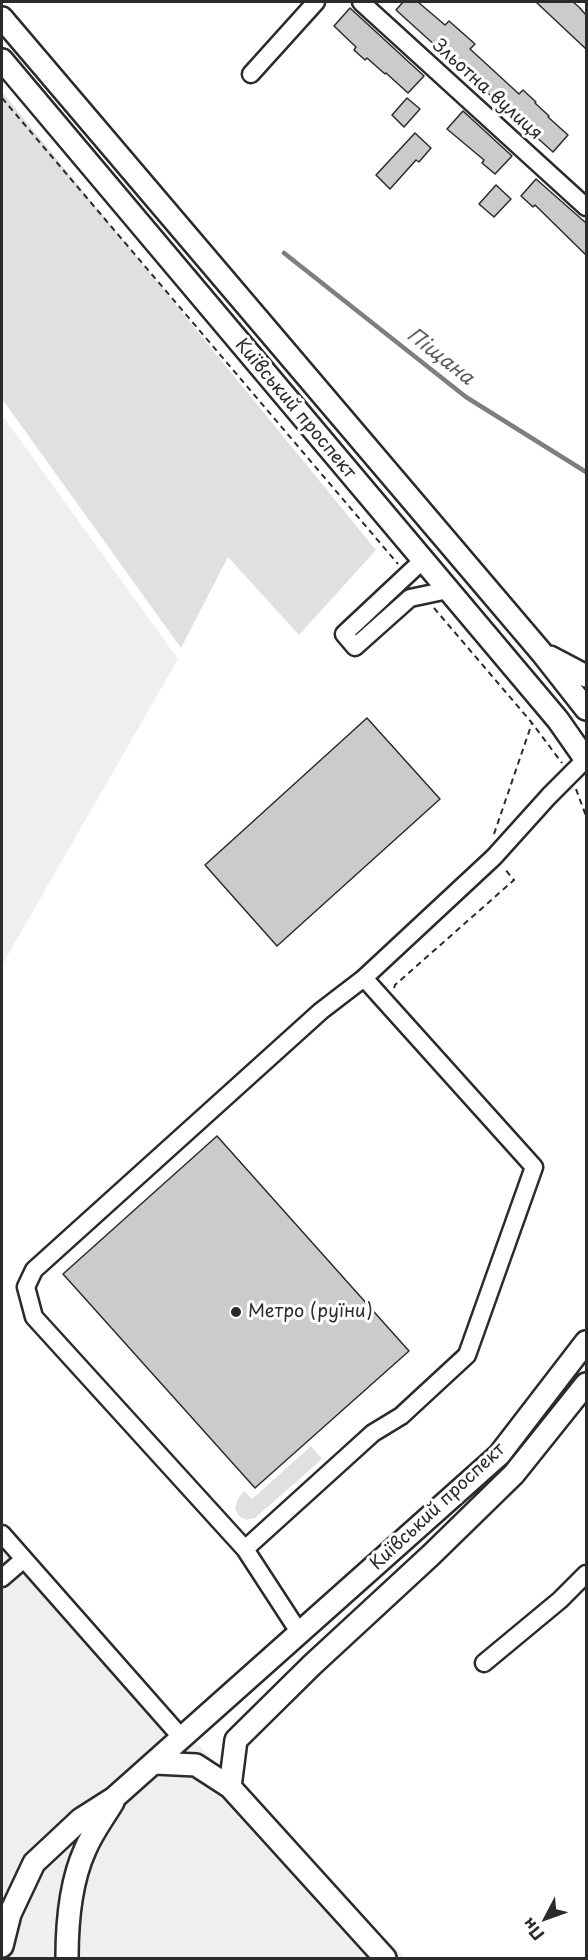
<!DOCTYPE html>
<meta charset="utf-8">
<style>
body{margin:0}
#map{position:relative;width:588px;height:1960px;overflow:hidden;background:#fff;font-family:"Playpen Sans",sans-serif}
canvas{display:block}
.frame{position:absolute;inset:0;border:3px solid #2b2b2b;pointer-events:none}
.north{position:absolute;left:516px;top:1888px;width:60px;height:60px;-webkit-text-stroke:4px #fff;paint-order:stroke;rotate:229deg;font-size:16px;font-weight:700;line-height:24px;text-align:center;color:#2b2b2b}
.north::after{content:'';display:block;margin:auto;width:21px;height:27px;background:#2b2b2b;clip-path:polygon(50% 0,100% 100%,50% 72%,0 100%)}
</style>
<div id="map">
<canvas width="588" height="1960"></canvas>
<div class="frame"></div>
<div class="north">Пн</div>
</div>
<script>
const c = document.querySelector('canvas').getContext('2d');
c.lineJoin = 'round';
function paint(path, color) {
  c.fillStyle = color;
  c.fill(path, 'evenodd');
}
function strokePath(path, color, width, dash) {
  c.strokeStyle = color;
  c.lineWidth = width;
  c.lineCap = dash ? 'butt' : 'round';
  c.setLineDash(dash || []);
  c.stroke(path);
}
function label(font, color, halo, rows, align = 'center') {
  c.font = font + ' "Playpen Sans",sans-serif';
  c.lineWidth = 6;
  c.setLineDash([]);
  c.textBaseline = 'middle';
  c.strokeStyle = halo;
  c.fillStyle = color;
  for (const [text, x, y, turn = 0] of rows) {
    c.save();
    c.translate(x, y);
    c.rotate((+turn || 0) * Math.PI / 180);
    c.textAlign = isNaN(turn) ? turn : align;
    if (halo) c.strokeText(text, 0, 0);
    c.fillText(text, 0, 0);
    c.restore();
  }
}
paint(new Path2D(`
 M2,415l176,244 -176,306z
 M2,1525l179,201 161,172 64,60h-404z`), '#efefef');
paint(new Path2D(`
 M2,92l374,458 -77,85 -71,-78 -47,91 -179,-249z
 M311,1446l11,13 -67,59 -9,2 -7,-4 -4,-8 3,-9 6,-8 8,8z`), '#e0e0e0');
strokePath(new Path2D(`
 M284,253l182,144 120,75`), '#7e7e7e', 4.5);
const building = new Path2D(`
 M403,2h15l27,23 4,-4 26,23 -5,5 49,45 4,-4 13,12 -1,1 14,13 -1,1 20,18 -15,17 -157,-142z
 M536,2h37l6,5 7,8v34z
 M350,8l74,68 -16,17 -22,-20 -1,1 -18,-16 -2,2 -11,-10 2,-3 -22,-21z
 M407,98l13,11 -16,18 -12,-12z
 M463,111l49,45 -17,18 -13,-11 2,-3 -37,-31z
 M415,133l16,15 -12,14 -3,-2 -26,29 -14,-14z
 M536,179l50,44v32l-51,-50 -2,2 -12,-11z
 M496,185l15,14 -17,18 -15,-13z
 M367,718l73,81 -163,147 -72,-81z
 M217,1136l192,215 -154,137 -192,-214z`);
paint(building, '#cbcbcb');
strokePath(building, '#2b2b2b', 1.5);
const minor = new Path2D(`
 M361,2l225,205
 M251,74l65,-72
 M423,560l-79,74 11,13 55,-49 38,-8
 M2,1534l22,25
 M245,1549l128,-116 28,-17 66,-61 67,-188 -170,-189 130,-121 55,-61 37,-37
 M2,1578l22,-19 157,178
 M299,1632l-54,-83 -211,-232 -8,-30 8,-17 287,-259 43,-33
 M484,1663l76,-63 26,-26`);
const major = new Path2D(`
 M2,18l540,635 44,56
 M2,60l556,660 28,40
 M550,657l36,19
 M155,1763l41,2 34,22
 M2,1946l8,-32 24,-51 47,-44 33,-21 385,-343 87,-113
 M67,1958c0,-36 3,-75 18,-108 7,-17 19,-33 28,-48
 M385,1958l-155,-171 6,-47 76,-75 119,-110 83,-81 72,-90`);
strokePath(minor, '#2b2b2b', 21);
strokePath(major, '#2b2b2b', 26);
strokePath(new Path2D(`
 M2,98l396,466
 M434,608l98,115 30,40
 M576,789l10,27
 M494,834l38,-111
 M394,988l1,-3 119,-105 -10,-12`), '#2b2b2b', 2, [6, 4.5]);
strokePath(minor, '#fff', 16);
strokePath(major, '#fff', 21);
for (const [x, y, r, color] of [
 [236,1312,6,"#2b2b2b"]
]) {
  const dot = new Path2D();
  dot.arc(x, y, r, 0, 2 * Math.PI);
  c.fillStyle = color;
  c.fill(dot);
  strokePath(dot, '#fff', 2);
}
label('18px', '#2b2b2b', '#fff', [
 ["Зльотна вулиця",487,90,42],
 ["Київський проспект",295,409,50],
 ["Київський проспект",438,1507,-43]
]);
label('18px', '#2b2b2b', '#fff', [
 ["Метро (руїни)",248,1312]
], 'left');
label('italic 20px', '#5c5c5c', '#fff', [
 ["Піщана",440,357,38]
]);
</script>
